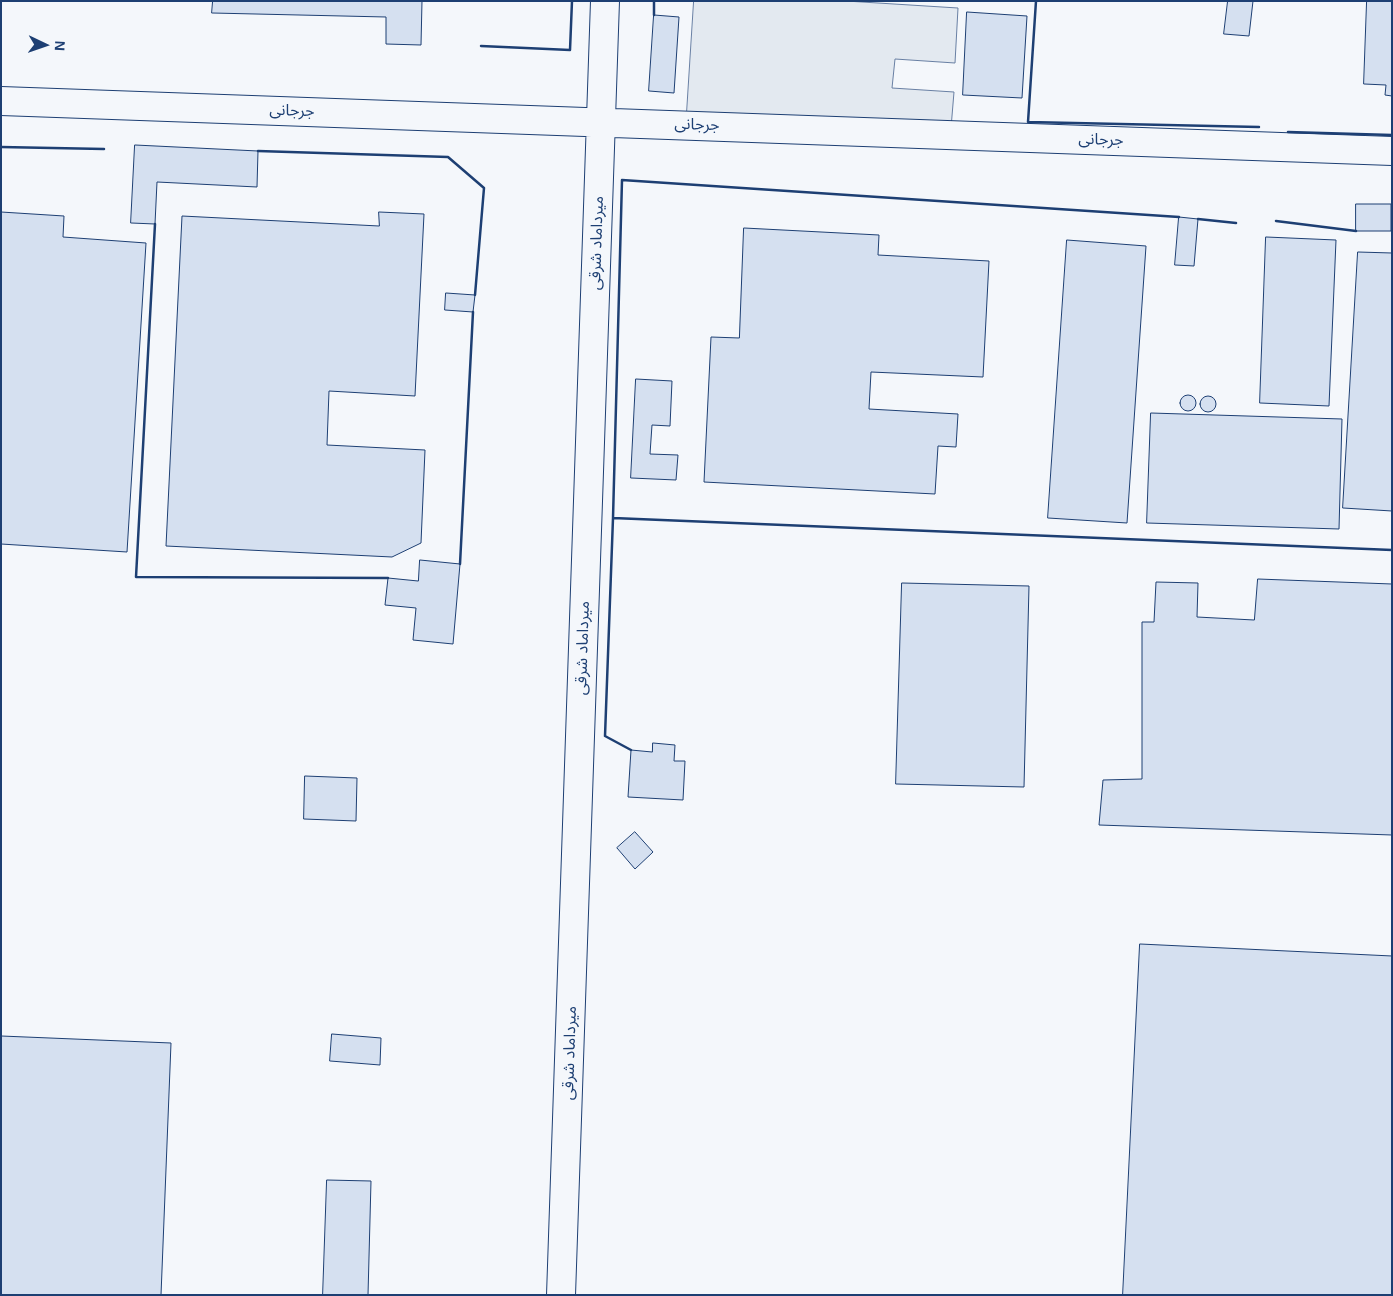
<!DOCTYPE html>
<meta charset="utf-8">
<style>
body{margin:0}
#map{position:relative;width:1393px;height:1296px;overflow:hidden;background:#f4f7fb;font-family:Arial,sans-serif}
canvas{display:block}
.frame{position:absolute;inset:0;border:2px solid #1d3f73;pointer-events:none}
.north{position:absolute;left:20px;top:20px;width:50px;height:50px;-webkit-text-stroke:4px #f4f7fb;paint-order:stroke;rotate:93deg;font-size:14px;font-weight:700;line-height:20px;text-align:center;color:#1d3f73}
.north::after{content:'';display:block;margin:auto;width:18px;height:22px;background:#1d3f73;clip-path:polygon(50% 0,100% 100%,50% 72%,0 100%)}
</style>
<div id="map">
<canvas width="1393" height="1296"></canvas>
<div class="frame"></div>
<div class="north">N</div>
</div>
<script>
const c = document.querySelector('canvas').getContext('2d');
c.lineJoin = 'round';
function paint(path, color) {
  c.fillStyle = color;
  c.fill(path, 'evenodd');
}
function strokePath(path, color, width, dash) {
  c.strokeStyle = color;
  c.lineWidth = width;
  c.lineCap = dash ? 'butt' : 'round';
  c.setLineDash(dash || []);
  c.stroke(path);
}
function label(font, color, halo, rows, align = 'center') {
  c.font = font + ' Arial,"Noto Sans Arabic",sans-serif';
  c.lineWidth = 4;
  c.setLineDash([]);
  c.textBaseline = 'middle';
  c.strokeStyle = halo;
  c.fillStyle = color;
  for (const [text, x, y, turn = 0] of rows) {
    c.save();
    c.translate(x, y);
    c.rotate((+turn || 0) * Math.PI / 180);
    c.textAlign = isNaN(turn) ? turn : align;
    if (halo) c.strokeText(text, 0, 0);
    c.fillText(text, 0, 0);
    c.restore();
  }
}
const green = new Path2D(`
 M694,1h152l112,7 -3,55 -60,-4 -3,29 62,4 -3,36 -264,-16z`);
paint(green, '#e3e9f0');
strokePath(green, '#687fa3', 1);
const building = new Path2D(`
 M213,1h209l-1,44 -35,-1v-27l-174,-4z
 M1228,1h25l-4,35 -25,-2z
 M1367,1h25v95l-7,-1 1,-10 -22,-1z
 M967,12l60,4 -5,82 -59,-3z
 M654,15l25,2 -5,76 -25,-2z
 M135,145l123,6 -1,36 -100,-5 -2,42 -24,-1z
 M1356,204h35v27h-35z
 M1,212l63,4 -1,21 83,6 -19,309 -126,-8z
 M379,212l45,2 -9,182 -86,-5 -2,54 98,5 -4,93 -29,14 -226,-11 16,-330 197,10z
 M1179,217l19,2 -4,47 -19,-1z
 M744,228l135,7 -1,20 111,6 -6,116 -112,-5 -2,37 89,5 -2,33 -18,-1 -3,48 -231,-12 7,-145 28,1z
 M1266,237l70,3 -7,166 -69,-3z
 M1067,240l79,6 -19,277 -79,-5z
 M1358,252l34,1v258l-49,-3z
 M446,293l29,2 -2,17 -28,-2z
 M636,379l36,2 -2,45 -18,-1 -2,29 28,1 -2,25 -45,-2z
 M1180 403a8 8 0 1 1 16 0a8 8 0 1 1-16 0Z
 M1200 404a8 8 0 1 1 16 0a8 8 0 1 1-16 0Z
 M1151,413l191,6 -3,110 -192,-6z
 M420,560l40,4 -7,80 -40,-4 3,-32 -31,-3 3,-27 30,3z
 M1258,579l134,5v251l-293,-10 4,-45 39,-1v-157h12l2,-40 42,1 -1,34 57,3z
 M902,583l127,3 -5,201 -128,-3z
 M653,743l22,2 -1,16h11l-2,39 -55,-3 3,-47 21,2z
 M305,776l52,2 -1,43 -52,-2z
 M635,832l18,20 -18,17 -18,-21z
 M1140,944l252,12v339h-269z
 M332,1034l49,4 -1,27 -50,-4z
 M1,1036l170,7 -10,252h-160z
 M327,1180l44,1 -3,114h-45z`);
paint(building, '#d5e0f0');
strokePath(building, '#1d3f73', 1);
const minor = new Path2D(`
 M1,101l1391,50
 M561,1295l44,-1294`);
strokePath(minor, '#1d3f73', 30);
strokePath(minor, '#f4f7fb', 28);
strokePath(new Path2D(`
 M1036,1l-8,121 231,5
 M654,15v-14
 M481,46l89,4 2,-49
 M1288,132l104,3
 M1,147l103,2
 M258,151l190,6 36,31 -9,107
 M1179,217l-557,-37 -9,338 779,32
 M1198,219l38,4
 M1276,221l80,10
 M155,224l-19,353 252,1
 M613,518l-8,218 26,14
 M460,564l13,-252`), '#1d3f73', 2.5);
label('16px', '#1d3f73', '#f4f7fb', [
 ["جرجانی",292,111,2],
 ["جرجانی",697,125,2],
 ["جرجانی",1101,140,2],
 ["میرداماد شرقی",597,243,-88],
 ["میرداماد شرقی",583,648,-88],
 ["میرداماد شرقی",570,1053,-88]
]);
</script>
